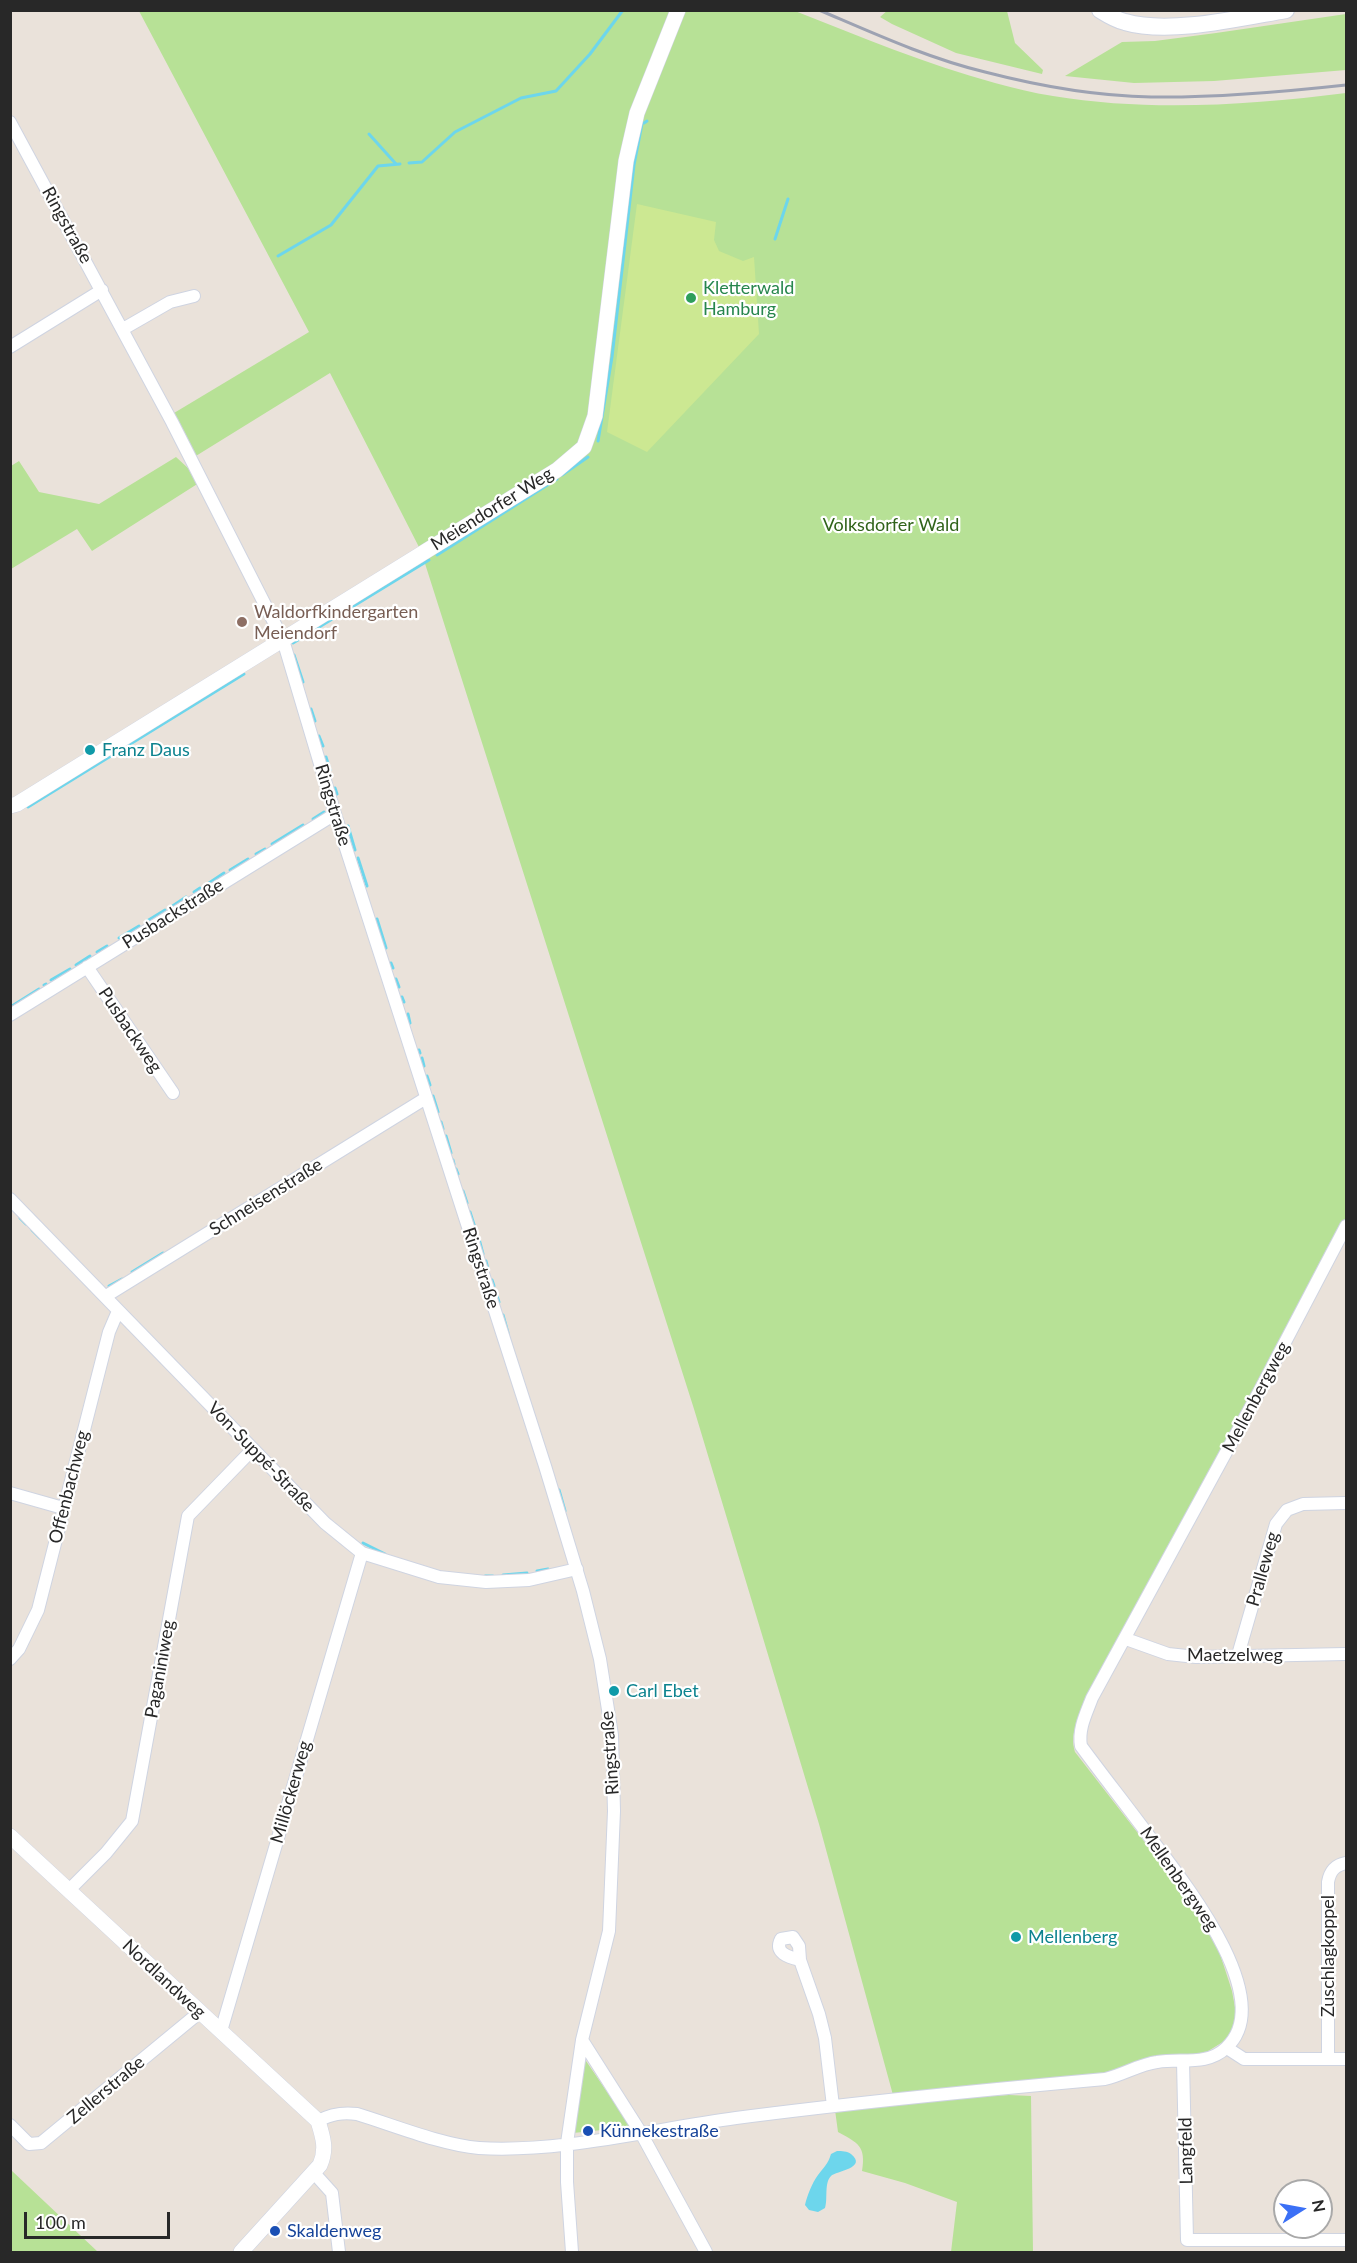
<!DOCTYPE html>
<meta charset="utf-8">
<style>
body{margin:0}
#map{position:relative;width:1357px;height:2263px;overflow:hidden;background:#eae2da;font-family:Lato,sans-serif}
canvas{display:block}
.frame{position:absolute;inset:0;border:12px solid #282828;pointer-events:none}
.north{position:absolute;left:1273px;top:2179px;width:60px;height:60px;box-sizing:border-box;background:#fff;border:2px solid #a9a9a9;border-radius:50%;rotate:79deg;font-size:16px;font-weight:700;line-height:24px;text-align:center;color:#282828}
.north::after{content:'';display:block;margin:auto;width:21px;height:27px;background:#3b70f6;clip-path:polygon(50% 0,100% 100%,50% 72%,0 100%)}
.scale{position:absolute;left:24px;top:2212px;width:146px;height:27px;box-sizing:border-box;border:3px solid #282828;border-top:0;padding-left:8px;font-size:18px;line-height:21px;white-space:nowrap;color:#282828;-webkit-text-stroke:4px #fff;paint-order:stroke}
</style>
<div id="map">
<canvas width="1357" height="2263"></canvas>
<div class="frame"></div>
<div class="north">N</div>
<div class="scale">100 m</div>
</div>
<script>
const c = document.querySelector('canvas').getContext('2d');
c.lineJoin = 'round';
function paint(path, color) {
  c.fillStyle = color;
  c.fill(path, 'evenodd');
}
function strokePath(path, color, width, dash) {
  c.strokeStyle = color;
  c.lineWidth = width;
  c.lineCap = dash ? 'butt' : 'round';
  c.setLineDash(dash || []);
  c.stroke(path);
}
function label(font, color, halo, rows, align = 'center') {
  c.font = font + ' Lato,sans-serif';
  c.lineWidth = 4.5;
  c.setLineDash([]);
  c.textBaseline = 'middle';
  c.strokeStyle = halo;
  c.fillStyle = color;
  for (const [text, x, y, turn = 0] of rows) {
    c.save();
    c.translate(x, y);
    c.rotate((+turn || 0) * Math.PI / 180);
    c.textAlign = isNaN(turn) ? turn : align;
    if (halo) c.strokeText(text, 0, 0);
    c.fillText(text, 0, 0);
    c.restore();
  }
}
paint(new Path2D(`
 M888,10l119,1 8,32 28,27 -1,4 -86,-21 -64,-29 -12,-7z
 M139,11h656c66,26 131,53 200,72 19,5 38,10 58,13 96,16 197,9 293,-3v1124l-258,481c-8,18 -19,34 -13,54l76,98 54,77 14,24 13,40 4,22 -3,14 -7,13 -21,13 -83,18 -134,16 -95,8 -74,-271 -125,-415 -273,-858 -91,-178 -139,86 -22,-43 140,-84z
 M1346,14v56l-132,11 -80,2 -69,-7 57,-34 33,-1 61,-8z
 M176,457l26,24 -110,70 -15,-22 -66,40v-103l8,-5 20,31 60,12z
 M584,2058l47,69 -58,6z
 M1009,2095l22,1 2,156h-82l6,-50 -52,-19 -43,-12c4,-25 -4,-28 -24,-39l-3,-22 55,-8z
 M11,2170l87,82h-87z`), '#b7e196');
paint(new Path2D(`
 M637,204l79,18 -2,18 5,11 24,10 11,-4 5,77 -112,118 -40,-20z`), '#cce892');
paint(new Path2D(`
 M837,2151c5,0 10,0 14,3 17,14 -15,17 -20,22 -7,7 -3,23 -6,32l-7,4 -9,-2 -4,-5c2,-9 7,-22 13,-30 6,-8 10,-11 13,-21z`), '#6dd6ec');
strokePath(new Path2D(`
 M644,123l3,-2
 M369,134l27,30
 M409,163l13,-1 33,-30 66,-34 35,-7 34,-37 33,-44
 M775,239l13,-40
 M278,256l53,-31 47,-59 22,-2
 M598,441l14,-84 22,-192 8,-41
 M562,475l26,-18
 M437,555l120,-76
 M293,643l136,-83
 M294,655l9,27
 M311,709l4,12
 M319,736l4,10
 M326,757l4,13
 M335,788l2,6
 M28,807l216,-133
 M313,819l11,-7
 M348,826l7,24
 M272,844l31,-19
 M256,854l9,-5
 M358,858l9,28
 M230,870l18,-11
 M206,885l18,-12
 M194,892l6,-4
 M171,907l15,-10
 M377,919l9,29
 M147,921l18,-11
 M119,938l20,-12
 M97,952l10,-6
 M391,963l2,5
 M76,965l14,-9
 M396,979l3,8
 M51,980l19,-11
 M44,985l2,-1
 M402,997l2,5
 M12,1006l27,-17
 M408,1014l2,9
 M419,1050l1,3
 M422,1058l2,8
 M427,1076l3,9
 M433,1096l5,16
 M441,1122l2,7
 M446,1136l5,17
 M453,1160l1,4
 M456,1169l2,5
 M463,1191l4,12
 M470,1212l6,19
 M20,1218l6,6
 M32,1230l8,8
 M479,1239l4,15
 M486,1261l2,8
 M132,1272l31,-19
 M492,1280l2,6
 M109,1286l13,-7
 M496,1293l3,9
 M503,1315l5,18
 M559,1490l6,21
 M363,1543l22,11
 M537,1571l11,-2
 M503,1575l24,-2
 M485,1576h8`), '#6dd6ec', 3);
const minor = new Path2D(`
 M10,122l162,300 111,218 52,174 210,652 38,125 17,68 12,76 2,76 -5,120 -27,109 -15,103v39l5,70
 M123,329l47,-27 24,-6
 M10,347l92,-57
 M87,967l86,126
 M10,1015l325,-201
 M10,1199l315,324 37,30 77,24 47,5 43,-2 48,-11
 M106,1296l320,-198
 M10,1493l53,15
 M1126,1639l42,15 28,3 150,-3
 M1238,1655l38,-131 11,-14 16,-6 43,-1
 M10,1659l9,-10 19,-39 71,-278 9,-21
 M69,1890l37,-37 26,-32 56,-305 65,-67
 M800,1960c-12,-3 -26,-7 -19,-21l12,-2 6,9 1,14 19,54 6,24 8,68
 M221,2031l141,-478
 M582,2040l59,93 65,119
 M1227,2048l17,11h102
 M1328,2059v-177c2,-11 7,-17 18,-19
 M1183,2061l4,179h159
 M318,2121c13,-7 24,-9 39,-7 36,11 85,31 122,34 83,5 174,-19 257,-30 123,-16 246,-28 369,-39 18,-4 35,-15 52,-17 24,-4 50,4 69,-14 54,-49 -46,-171 -77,-212 -22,-30 -46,-60 -68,-90 -3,-17 5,-32 11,-48l168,-308 86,-164
 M10,2125l19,19 12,-1 159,-131
 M314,2173l18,20 7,59`);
const tertiary = new Path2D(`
 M10,806l7,-2 540,-334 27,-23 11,-31 31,-255 11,-48 41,-103
 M10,1836l308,285c5,16 9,28 2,44l-79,87`);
const secondary = new Path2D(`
 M1100,10c8,5 16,10 25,12 44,13 115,-4 161,-12`);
strokePath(minor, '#cfd4e1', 14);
strokePath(tertiary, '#cfd4e1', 16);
strokePath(secondary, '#cfd4e1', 18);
strokePath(minor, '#fff', 12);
strokePath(tertiary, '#fff', 15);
strokePath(secondary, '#fff', 16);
strokePath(new Path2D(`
 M819,10c54,23 108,48 166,62 54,14 110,24 166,25 65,1 131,-5 195,-12`), '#9da2b2', 3);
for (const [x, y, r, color] of [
 [691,298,6,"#2e9e5b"],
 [242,622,6,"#8d6e63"],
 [90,750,6,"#0f9aa8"],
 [614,1691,6,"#0f9aa8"],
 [1016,1937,6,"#0f9aa8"],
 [588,2131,6,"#1a4fb4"],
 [275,2231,6,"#1a4fb4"]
]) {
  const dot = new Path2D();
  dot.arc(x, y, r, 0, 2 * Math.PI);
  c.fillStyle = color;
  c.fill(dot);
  strokePath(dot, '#fff', 2);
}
label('18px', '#282828', '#fff', [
 ["Ringstraße",67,225,61],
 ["Meiendorfer Weg",492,509,-32],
 ["Ringstraße",333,805,73],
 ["Pusbackstraße",173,914,-32],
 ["Pusbackweg",130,1030,56],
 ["Schneisenstraße",266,1197,-32],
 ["Ringstraße",481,1268,72],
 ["Mellenbergweg",1256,1397,-62],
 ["Von-Suppé-Straße",261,1457,46],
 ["Offenbachweg",69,1487,-76],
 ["Pralleweg",1263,1569,-74],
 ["Maetzelweg",1235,1655],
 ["Paganiniweg",160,1669,-80],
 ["Ringstraße",610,1753,-94],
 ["Millöckerweg",291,1792,-74],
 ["Mellenbergweg",1179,1879,55],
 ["Zuschlagkoppel",1328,1956,-90],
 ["Nordlandweg",164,1979,43],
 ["Zellerstraße",106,2090,-40],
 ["Langfeld",1186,2151,-91]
]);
label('18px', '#27864d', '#fff', [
 ["Kletterwald",703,288],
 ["Hamburg",703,309]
], 'left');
label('18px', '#30631a', '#fff', [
 ["Volksdorfer Wald",891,525]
]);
label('18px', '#785e54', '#fff', [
 ["Waldorfkindergarten",254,612],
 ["Meiendorf",254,633]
], 'left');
label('18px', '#0d838f', '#fff', [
 ["Franz Daus",102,750],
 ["Carl Ebet",626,1691],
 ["Mellenberg",1028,1937]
], 'left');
label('18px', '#164399', '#fff', [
 ["Künnekestraße",600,2131],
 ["Skaldenweg",287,2231]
], 'left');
</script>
